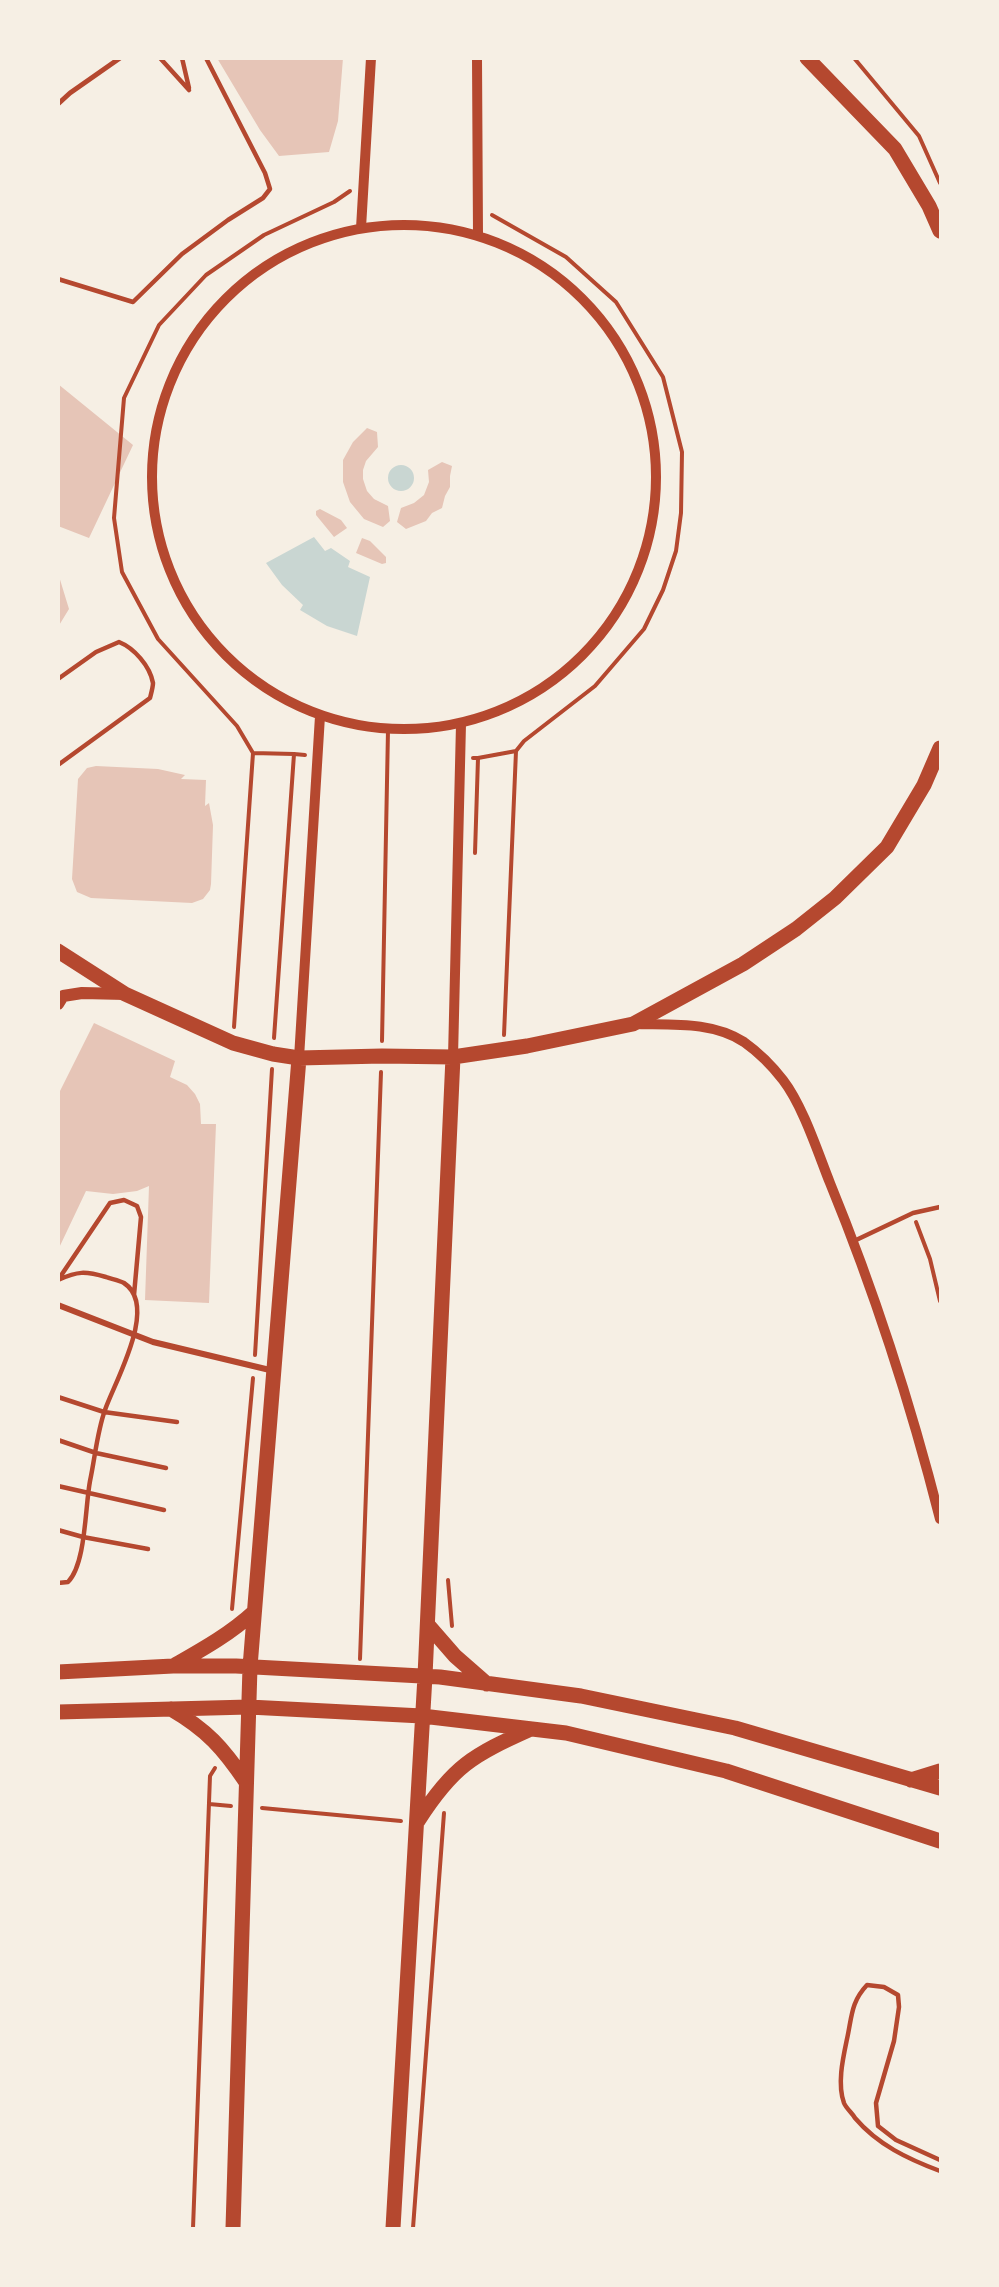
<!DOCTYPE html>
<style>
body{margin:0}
#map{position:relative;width:999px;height:2287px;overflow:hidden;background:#f6efe4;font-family:Commissioner,sans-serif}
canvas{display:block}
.frame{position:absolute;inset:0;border:60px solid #f6efe4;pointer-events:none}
</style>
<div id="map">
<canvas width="999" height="2287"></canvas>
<div class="frame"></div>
</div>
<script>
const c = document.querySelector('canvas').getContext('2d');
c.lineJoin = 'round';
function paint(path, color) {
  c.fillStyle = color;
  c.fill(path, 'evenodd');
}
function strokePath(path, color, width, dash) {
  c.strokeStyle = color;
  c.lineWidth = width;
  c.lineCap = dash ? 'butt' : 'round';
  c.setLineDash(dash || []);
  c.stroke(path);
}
paint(new Path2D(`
 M388 478a13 13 0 1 1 26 0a13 13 0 1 1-26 0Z
 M314,537l11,14 6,-3 19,13 -2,6 22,10 -13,59 -30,-10 -27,-16 3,-5 -21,-20 -16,-22z`), '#c9d6d2');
paint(new Path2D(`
 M217,58h126l-5,63 -9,31 -50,4 -19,-26z
 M58,384l75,61 -44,93 -31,-12z
 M367,428l10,4 1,15 -12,14 -3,9v9l4,12 7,8 14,7 2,15 -7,6 -19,-8 -14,-17 -7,-20v-22l10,-18z
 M442,462l10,4 -2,10v11l-5,9 -3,12 -10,5 -6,8 -20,8 -9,-7 4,-14 13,-5 10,-8 5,-13 -1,-12z
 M320,509l21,11 6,8 -13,9 -18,-22v-4z
 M362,538l8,3 16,16v6l-4,1 -26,-11z
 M58,573l11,36 -11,18z
 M96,766l62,3 27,6 -4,4 25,1 -1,26 4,-3 4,22 -2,59 -1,6 -7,9 -11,4 -101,-5 -14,-6 -5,-13 6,-100 9,-11z
 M94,1023l81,38 -5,16 17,8 8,9 5,10 1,20h15l-7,179 -64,-3 4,-114 -12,5 -24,3 -27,-3 -28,59v-155z`), '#e6c5b7');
strokePath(new Path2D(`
 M854,58l65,78 21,47
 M492,215l74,42 50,45 47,75 19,75 -1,61 -5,38 -13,39 -19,39 -49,57 -71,55 -8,10 -12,284
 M253,753l41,1
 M473,758h5l-3,95
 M478,758l38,-7
 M234,1027l19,-274 -16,-27 -79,-87 -36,-67 -8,-54 10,-120 35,-73 47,-50 58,-40 70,-33 16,-11
 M274,1038l20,-284 11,1
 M382,1041l6,-311
 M916,1222l14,37 10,42
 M255,1355l17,-286
 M448,1580l4,46
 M232,1609l21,-231
 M360,1659l21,-587
 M209,1804l22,2
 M262,1808l139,13
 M193,2228l17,-452 5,-8
 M413,2228l31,-415`), '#b5482f', 4);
strokePath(new Path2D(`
 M160,58l29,32
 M182,58l7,30
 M58,279l75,23 49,-48 46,-34 35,-22 7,-9 -5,-16 -59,-115
 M58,679l38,-27 23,-10c15,6 31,24 34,41 0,4 -2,11 -3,15l-92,67
 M854,1241l59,-28 27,-6
 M58,1280c20,-9 27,-9 48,-3 5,2 13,3 18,6 35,23 -9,98 -19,127 -8,22 -10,48 -15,71 -5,26 -4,83 -22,101l-10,1
 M58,1280l52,-77 14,-3 13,6 4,11 -7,78
 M58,1397l46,15 73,10
 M58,1440l38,13 70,15
 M58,1486l106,24
 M58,1530l25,7 65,12
 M940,2160l-44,-20 -18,-14 -2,-23 18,-62 5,-34 -1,-12 -14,-8 -17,-2c-16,17 -15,31 -20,54 -4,19 -10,45 -3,64 2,5 8,10 11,15 23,27 53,41 85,53`), '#b5482f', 4.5);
strokePath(new Path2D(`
 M58,104l12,-11 50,-35`), '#b5482f', 5);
strokePath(new Path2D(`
 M58,1305l95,37 121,29`), '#b5482f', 6);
strokePath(new Path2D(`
 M477,58l1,177
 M152 477a252 252 0 1 1 504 0a252 252 0 1 1-504 0Z
 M361,228l10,-170
 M634,1024c37,1 78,-3 110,18 14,10 29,25 39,38 20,26 35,73 47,103 45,110 81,222 110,336
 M453,1057l8,-333
 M299,1058l21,-342`), '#b5482f', 10);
strokePath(new Path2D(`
 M58,1004l5,-8 19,-3 43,1`), '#b5482f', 12);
strokePath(new Path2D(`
 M807,58l88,91 34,57 11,25
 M58,951l67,43 108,49 40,11 26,4 83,-2 71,1 74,-11 106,-22 110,-60 53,-35 39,-31 52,-51 37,-62 16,-37
 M428,1625l27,31 32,28
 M175,1665c28,-16 55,-31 79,-53
 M58,1672l115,-6h63l204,11 141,19 154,32 205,60
 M171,1709c36,21 52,39 75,73
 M58,1712l191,-5 173,9 144,17 160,38 214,70
 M911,1780l29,-9
 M418,1821c35,-55 55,-66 113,-92
 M233,2228l17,-561 49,-609
 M393,2228l32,-552 28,-619`), '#b5482f', 15);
</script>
